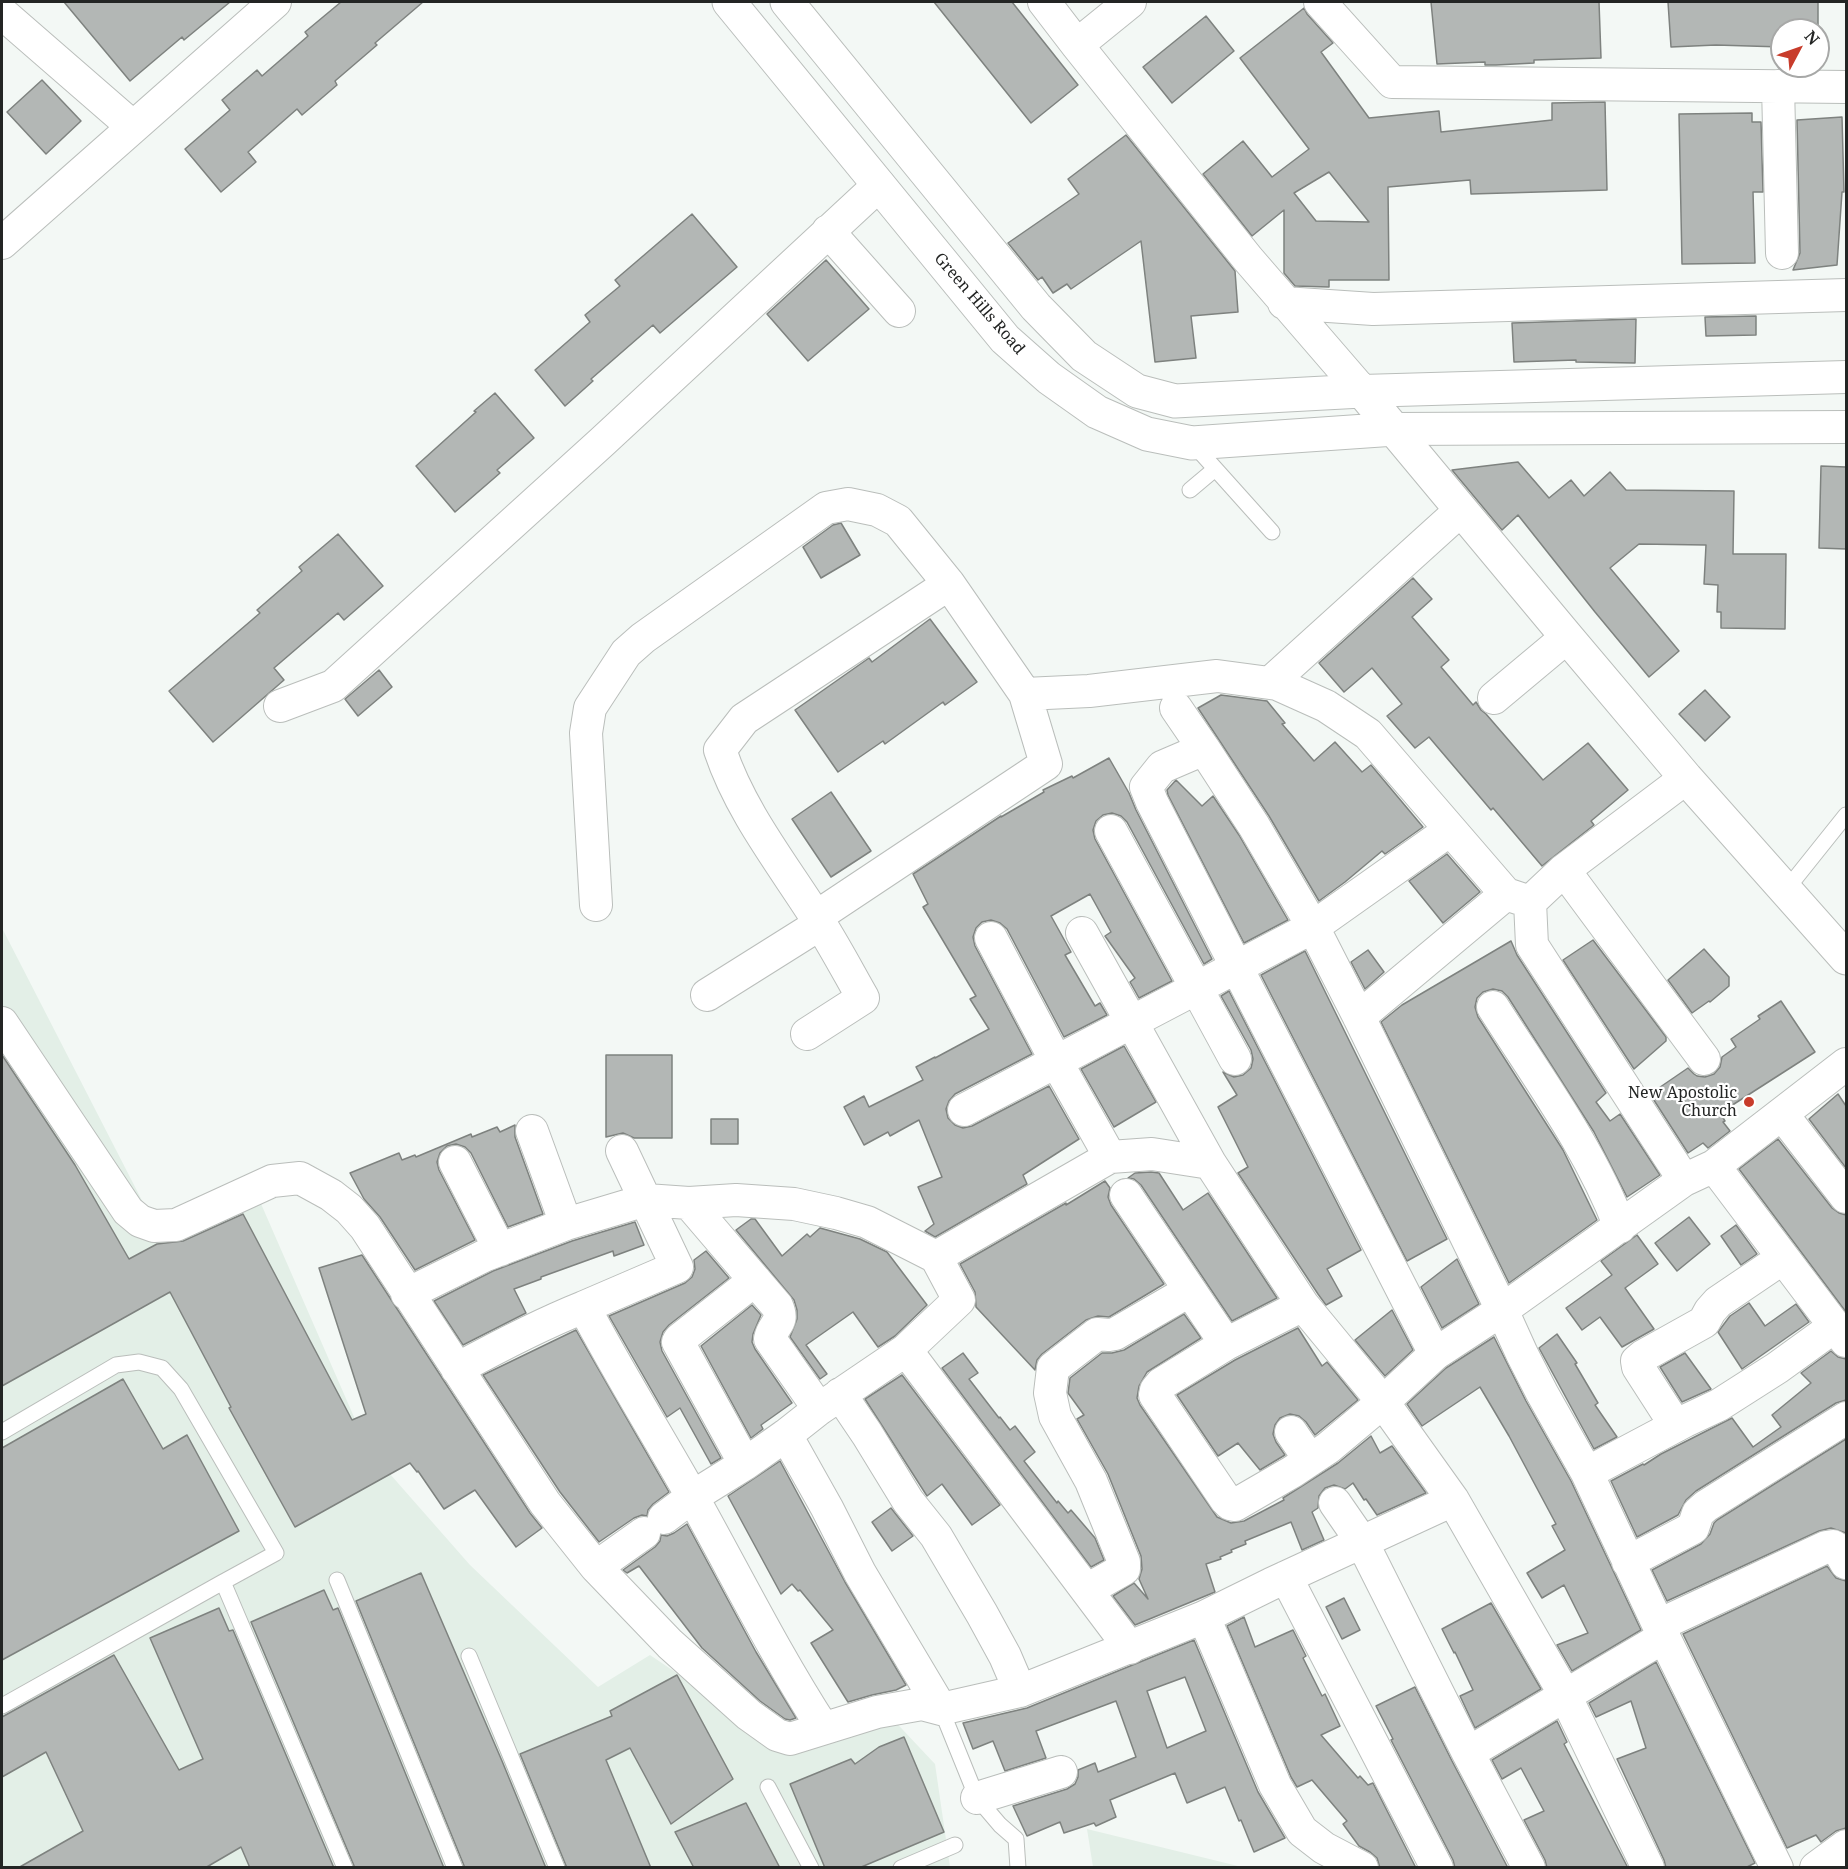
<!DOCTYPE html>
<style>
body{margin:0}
#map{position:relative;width:1848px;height:1869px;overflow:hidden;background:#f3f8f5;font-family:"Noto Serif",serif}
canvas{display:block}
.frame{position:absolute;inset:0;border:3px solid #232524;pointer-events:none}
.north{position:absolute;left:1770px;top:18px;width:60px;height:60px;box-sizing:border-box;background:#fff;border:2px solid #a7a8a7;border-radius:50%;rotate:49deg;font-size:16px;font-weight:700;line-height:24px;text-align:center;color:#232524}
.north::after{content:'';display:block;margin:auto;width:21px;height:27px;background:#c83c2b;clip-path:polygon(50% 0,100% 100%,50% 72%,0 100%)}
</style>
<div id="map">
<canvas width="1848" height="1869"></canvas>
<div class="frame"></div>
<div class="north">N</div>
</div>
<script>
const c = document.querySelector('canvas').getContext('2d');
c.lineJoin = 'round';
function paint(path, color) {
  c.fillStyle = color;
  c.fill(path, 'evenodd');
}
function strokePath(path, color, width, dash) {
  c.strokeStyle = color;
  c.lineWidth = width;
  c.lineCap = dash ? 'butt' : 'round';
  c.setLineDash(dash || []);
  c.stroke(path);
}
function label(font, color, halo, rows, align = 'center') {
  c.font = font + ' "Noto Serif",serif';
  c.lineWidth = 4.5;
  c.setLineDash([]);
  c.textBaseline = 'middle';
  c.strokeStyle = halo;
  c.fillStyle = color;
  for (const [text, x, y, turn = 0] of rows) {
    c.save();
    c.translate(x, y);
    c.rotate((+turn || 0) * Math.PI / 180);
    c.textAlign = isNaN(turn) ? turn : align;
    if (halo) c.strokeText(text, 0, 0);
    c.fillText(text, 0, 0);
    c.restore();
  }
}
paint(new Path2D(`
 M2,928l150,292 96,-46 120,275 102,116 128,122 52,-32 133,90 104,-32 48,51 15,103h-948z
 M1087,1829l155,38h-149z`), '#e3efe7');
const building = new Path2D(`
 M64,2h166l-46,38 -2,-3 -52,44z
 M341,2h82l-48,41 2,2 -42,36 2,4 -35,30 -5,-6 -49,43 8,10 -35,30 -36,-43 45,-39 -8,-10 35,-30 5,6 46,-40 -3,-4z
 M934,2h78l66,83 -47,38z
 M1431,2h168l2,56 -67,2v3l-38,2h-11v-3l-48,2z
 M1668,2h150v45v-17h-36v17l-66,-2 -45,2z
 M1304,8l3,6 26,29 -12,9 48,66 70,-7 2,21 111,-12v-17l53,-1 2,88 -136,4 -1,-14 -82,7 1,93h-60v7l-34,-1 -11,-13v-63l-32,26 -49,-62 40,-33 29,36 37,-28 -69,-91zM1329,172l40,50 -53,-1 -22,-28z
 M1206,16l28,35 -62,52 -29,-36z
 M42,80l39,41 -35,33 -39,-42z
 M1752,113v9h9l2,70h-10l2,71 -73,1 -3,-150z
 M1842,117l2,75h-2l-5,73 -44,5 7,-17 -3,-133z
 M1126,135l109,136 3,41 -47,4 5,42 -41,4 -14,-121 -70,48 -4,-5 -14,9 -11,-16 -4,3 -30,-37 71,-49 -11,-15z
 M692,214l45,53 -77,66 -7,-8 -62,54 2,2 -28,25 -30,-36 55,-48 -5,-7 35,-29 -5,-6z
 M826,260l43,49 -61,52 -41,-47z
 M1756,316v19l-50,1 -1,-19z
 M1636,319l-1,44 -59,-1v-2l-62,2 -2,-39z
 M495,393l39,45 -37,32 3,3 -45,39 -39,-46 60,-54 -2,-1z
 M1518,462l31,36 22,-18 13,16 26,-24 16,18 108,1 -1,63h53l-1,75 -64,-1v-16h-4l1,-27 -14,-1 2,-39 -67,-1 -29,24 69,83 -30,26 -54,-65 -77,-97 -16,15 -50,-60z
 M1821,466l25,1v82l-27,-1z
 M841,523l19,32 -39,23 -18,-31 30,-22z
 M338,534l45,52 -39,34 -6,-7 -64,55 10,12 -71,62 -44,-51 91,-78 -3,-3 45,-39 -3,-4z
 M1413,578l19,21 -20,18 37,43 -8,7 32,38 3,-3 5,8 5,4 57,66 45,-37 40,47 -37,31 3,4 -52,41 -49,-58 -2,2 -62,-73 -14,11 -28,-32 15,-12 -30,-36 -28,24 -25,-29z
 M930,619l47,63 -32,23 -2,-3 -58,42 -2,-3 -45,31 -43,-62 74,-52 3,4z
 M379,670l13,17 -34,29 -13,-17z
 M1705,690l25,27 -25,24 -26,-27z
 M1221,695l46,6 18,22 -3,1 32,37 21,-19 27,30 9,-7 52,62 -38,27 -3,-3 -37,31 -26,19 -50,-85 -71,-108z
 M1109,758l20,35 7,17 76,149 -8,5 -77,-142 -6,-6 -9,-3 -9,2 -7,6 -3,9 2,9 77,142 -33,17 -9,-16 5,-4 -30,-42 6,-4 -21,-38 -39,22 20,36 -6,3 30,51 5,-3 7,12 -43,22 -57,-108 -7,-6 -9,-3 -9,2 -6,6 -3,9 2,9 57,108 -77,40 -6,7 -3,8 2,9 7,7 8,3 9,-2 77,-40 30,53 -56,36 4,9 -92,53 -10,-6 9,-7 -16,-37 24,-10 -23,-57 -29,16 -2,-4 -24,13 -20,-38 20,-11 5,11 54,-27 -7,-13 19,-10v1l54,-29 -19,-30 6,-3 -53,-89 5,-3 -15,-30 88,-58v1l43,-25 -1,-2 29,-14 1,2z
 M1176,780l26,26 11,-10 26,39 49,85 -44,23 -76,-148 -1,-5z
 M831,792l40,59 -40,26 -39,-58z
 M1447,854l33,38 -37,31 -34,-42z
 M1593,940l73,97v4l-32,28 -71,-109z
 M1511,941l6,14 89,138 -10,9 14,19 10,-7 40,61 -33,22 -33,-65 -86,-135 -6,-6 -9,-2 -10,3 -6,6 -2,9 3,10 85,133 34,70 -88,63 -128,-261 21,-17z
 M1704,949l25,28v9l-19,16 -1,-1 -17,12 -24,-33z
 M1368,950l16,22 -19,17 -14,-27z
 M1305,951l142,288 -40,22 -146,-286z
 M1229,991l132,259 -34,19 15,27 -16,9 -8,-11 -80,-121 10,-6 -30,-60 19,-12 -14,-23 11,5 9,-2 8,-7 2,-9 -2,-9 -30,-54z
 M1781,1001l34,51 -95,61 5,8 -2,1 7,9 -22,17 -5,-5 -15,10 -38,-59 38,-26 6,6 3,2 8,1 9,-3 6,-7 2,-10 14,-10 -5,-8 29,-20 -2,-3z
 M1124,1046l32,56 -42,25 -33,-58z
 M2,1055l73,110 54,94 28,-15 26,-3 60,-27 109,206 14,-6 -47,-146 43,-13 168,258 12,15 -26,19 -41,-57 -31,19 -26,-38 -1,1 -7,-9 -115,64 -66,-119 2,-1 -61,-115 -168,94z
 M606,1055h66v83h-38l-11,-5 -17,4z
 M1838,1094l8,12v62l-37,-49z
 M711,1119h27v25h-27z
 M515,1125v12l28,77 -35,13 -37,-74 -6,-6 -9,-3 -9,2 -7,7 -3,9 2,8 36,70 -60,30 -35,-53 -16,-18 -14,-26 49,-20 3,7 13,-5 1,2 55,-23 1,3 25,-10 3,5z
 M1778,1139l54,69 7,5 7,2v97l-107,-143z
 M1151,1172l8,1 24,37 25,-17 69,105 -45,23 -91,-136 -7,-6 -6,-1 7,-5z
 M1105,1181l5,7 -2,9 3,8 53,79 -55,33 -11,-1 -12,4 -44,34 -5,6 -2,10 -59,-63 -1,-15 -15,-28 106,-61v2z
 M1689,1217l21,27 -33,27 -22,-28z
 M751,1219h4l27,37 25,-22 3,3 10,-9 40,11 27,13 40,53 -32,31 -17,11 -25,-35 -47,33 21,29 -7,5 -30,-42 7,-18v-9l-3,-10 -58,-70z
 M635,1222l9,23 -30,11 -1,-5 -72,26v2l-27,10 12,24 -63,32 -29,-44 59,-30 79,-30z
 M1736,1225l21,29 -16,11 -20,-29z
 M1637,1235l21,29 -33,24 29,41 -32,18 -22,-30 -18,13 -16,-22 46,-33 -11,-14z
 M706,1251l23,27 -60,47 -6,7 -3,10 2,9 59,107 -10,6 -31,-56 -13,9 -58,-101 76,-33 7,-6 3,-8 -1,-9z
 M1457,1259l22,45 -37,24 -21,-41z
 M1749,1303l16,23 31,-22 13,18 -67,47 -24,-37 12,-16z
 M752,1305l9,10 -8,19 -1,8 3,7 37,54 -31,22 2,4 -12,9 -50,-92z
 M1392,1310l21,40 -28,26 -30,-36z
 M1184,1314l17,24 -54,34 -8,14 -2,12 3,7 77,112 14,6 13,-2 40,-21 -1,-2 55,-35 33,-27 9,17 12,-7 34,47 -49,22 -11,-16 -2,1 -11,-17 -8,6 -11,-4 -9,3 -6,8 -1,12 -6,4 12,28 -22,10 -11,-28 -46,19 1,3 -15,6 1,2 -12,5 1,2 -15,5 9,28 -80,33 -22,-29 21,-13 14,16 -9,-20 3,-10 -1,-13 -33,-82 -31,-55 7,-4 -16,-22 2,-15 32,-25h10l12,-3z
 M1298,1328l24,38 5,-4 31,38 -43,35 -9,-13 -7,-6 -9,-2 -10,4 -5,7 -2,9 3,8 9,13 -25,15 -22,-27 -20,13 -41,-61 58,-35z
 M576,1330l93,162 -16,12 -5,6 -1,6 -5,-1 -8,3 -35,24 -39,-50 -77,-117z
 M1557,1334l20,29 -2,1 23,39 -3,2 22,32 -23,12 -55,-101z
 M1494,1337l32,64 45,80 70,149 -69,41 -15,-26 31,-12 -24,-48 -22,13 -15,-25 38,-23 -13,-24 4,-2 -47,-88 -29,-49 -58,39 -15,-22 39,-36z
 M1831,1351l7,6 8,2v41l-10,3 -140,88 -10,9 -8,15 -41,22 -26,-56 32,-17 1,1 17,-11 71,-36 21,29 28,-20 -9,-12 39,-32 -10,-10z
 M963,1353l15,20 -9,6 30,39 1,-1 10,13 5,-4 20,26 -11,9 33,42 1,-2 10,12 3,-3 24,28 9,22 -13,7 -149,-199z
 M1685,1353l26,36 -29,13 -22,-35z
 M902,1375l98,130 -28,20 -30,-41 -15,12 -62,-97z
 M123,1379l40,70 24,-14 52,96 -237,129v-212z
 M1846,1439v94l-15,-5 -12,3 -152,70 -15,-31 49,-26 9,-10 4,-11 3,-3z
 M780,1461l65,121 61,103 -10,5 -24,5 -24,7 -37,-59 22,-13 -33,-40 -2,1 -6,-7 -11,10 -53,-98z
 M891,1508l22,28 -21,15 -20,-29z
 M687,1524l69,128 40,66 -6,2 -5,-1 -25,-18 -58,-53 -63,-82 -12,7 -4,-3 32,-23 5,-6 1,-6 6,1 7,-3z
 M1827,1566l9,12 10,3v247l-10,3 -15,11 -5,-7 -29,13 -104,-214z
 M421,1573l81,188 44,107h-81l-109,-267z
 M324,1590l9,20 5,-2 106,260h-89l-104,-246z
 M1344,1598l16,32 -18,9 -16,-32z
 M1491,1603l50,86 -66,39 -15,-32 13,-6 -18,-38 -1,1 -12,-24z
 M219,1608l10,23 4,-1 101,238h-84l-9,-21 -36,21h-187l65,-37 -37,-79 -44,25v-60l112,-62 65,115 24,-11 -53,-121z
 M1244,1617l11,30 38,-17 13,26 -3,2 19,38 3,-2 15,32 -19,9 37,43 2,-2 8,9 5,-2 43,85h-36l-3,-10 -7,-6 -11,-6 -16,-22 4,-3 -35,-41 -15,7 -6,-10 -64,-151z
 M1194,1640l64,152 27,46 -31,14 -13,-32 -2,1 -14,-34 -38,16 -12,-30 -65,27 6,17 -20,9 -2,-3 -30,10 -4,-11 -33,14 -14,-30 54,-17 8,-5 3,-7v-7l17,-7 3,9 38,-15 -20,-56 -80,30 10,27 -41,13 -12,-30 -20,8 -10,-26 64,-15zM1185,1677l21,54 -39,17 -20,-57z
 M1656,1662l99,201 -10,5h-79l-2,-8 -47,-101 29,-11 -15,-47 -35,16 -7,-14z
 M677,1675l56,104 -62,45 -41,-76 -24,12 45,108h-84l-47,-114 92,-38 -2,-5z
 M1415,1687l37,74 56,107h-53l-2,-8 -62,-120 2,-1 -17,-33z
 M1557,1721l10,21 -3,2 64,124h-81l-2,-8 -21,-40 20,-9 -23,-43 -19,11 -10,-19z
 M904,1737l40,95 -85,36h-34l-35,-84 61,-25 4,5 24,-17z
 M746,1803l34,65h-86l-19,-36z`);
paint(building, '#b3b7b5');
strokePath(building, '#7e827f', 1.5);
const service = new Path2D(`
 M1194,445l78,87
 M1190,490l25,-21
 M1786,890l60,-75
 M2,1432l114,-67 23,-3 23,6 19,21 95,164 -53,29 122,286
 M337,1580l118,288
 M469,1656l88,212
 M2,1706l221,-124
 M941,1709l36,89 23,27 16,14 2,29
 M768,1787l43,81
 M901,1868l54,-23`);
const minor = new Path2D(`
 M1044,2l33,43 171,214 114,132 484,-14
 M1320,2l72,80 454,5
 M2,13l130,113
 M1077,45l53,-43
 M1778,86l4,167
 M828,231l71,80
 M2,243l273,-241
 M1284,303l89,6 473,-14
 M1395,429l451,-2
 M1271,682l190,-172
 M1494,698l73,-61
 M280,706l53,-20 269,-244 277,-257
 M1176,708l28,41
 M1111,831l124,228
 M1564,870l140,189
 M1530,902l2,43 152,235
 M596,905l-10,-172 4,-25 36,-55 17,-15 183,-130 22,-4 29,6 21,11 51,63 76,110 64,-3 128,-15 60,8 49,22 42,28 138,160 24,8 34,-32 122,-92
 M816,917l230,-153 -21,-70
 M1082,933l128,230 93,142 80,97 70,98 112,195 83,173
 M991,938l65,123 54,96
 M707,995l113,-71
 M1493,1007c45,71 97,141 127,220
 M1359,1017l147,-123
 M2,1023l126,188 12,10 14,5 22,-1 96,-44 28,-3 31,17 18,14 16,18 180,276 51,64 74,77 79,71 28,20 13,4 87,-27 45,-8 19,5 79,-18 184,-74 67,-33 182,-84
 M807,1034l56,-36c-16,-28 -31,-57 -49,-84 -34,-53 -74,-104 -94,-164l24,-31 205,-135
 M964,1110l349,-183 137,-97
 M1782,1114l64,83
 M532,1131l34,93
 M622,1151l55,116 -93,40c34,65 73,127 109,191 43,77 82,156 130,230
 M455,1162l45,88
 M1714,1166l132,175
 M1126,1195l100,149 77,-39
 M689,1203l88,103c8,18 -4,17 -7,33l49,70
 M407,1294l79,-39 80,-31 80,-24 43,3 47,-3 58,4 42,9 31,9 69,35 174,-100 42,-3 58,9
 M1226,1344l-65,40 -5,6 -1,5 71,105 4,4 5,1 57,-33 36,-24 55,-46 52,-48 67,-44 182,-130 30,-14 132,-102
 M906,1350l224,298
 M1435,1354l-283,-552 -6,-15 16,-20 42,-18 50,77 59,101 46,90 143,293 20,44 20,39 45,80 77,164 113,231
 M457,1369c42,-23 82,-44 127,-62
 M840,1394l27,40 41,67 28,35 46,78 23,42 15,35
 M1676,1426l-38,-59 -1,-6 6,-5 61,-34 6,-11 8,-9 65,-44
 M1291,1432l19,28
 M786,1435l41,73 33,65 81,136
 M745,1464l-67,-122 2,-3 75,-59
 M1587,1473l98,-52 34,-16 58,-37 58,-42
 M1335,1503l27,39 106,211 61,115
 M664,1518l28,-21 53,-33 41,-29 33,-26 87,-59 53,-50 -23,-43
 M1628,1562l65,-34 5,-15 8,-7 140,-88
 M596,1567l48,-34
 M1286,1577l151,291
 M1087,1590l37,-21v-7l-33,-81 -36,-65 -5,-23 3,-25 44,-34 12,1 6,-1 74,-43
 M1204,1617l71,168 27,46 22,17 38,20
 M1659,1625l167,-78 7,-1 5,3 8,14
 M1468,1753l196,-116
 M977,1798l84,-26
 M1816,1868l30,-22`);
const tertiary = new Path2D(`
 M729,2l276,337 44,39 48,34 50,22 45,9 203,-14
 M787,2l249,305 48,49 53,35 38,10 187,-10 205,246 119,141 160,180`);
strokePath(service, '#babebb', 17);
strokePath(minor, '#babebb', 34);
strokePath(tertiary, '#babebb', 35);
strokePath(service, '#fff', 15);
strokePath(minor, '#fff', 32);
strokePath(tertiary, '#fff', 33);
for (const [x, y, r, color] of [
 [1749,1102,6,"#c83c2b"]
]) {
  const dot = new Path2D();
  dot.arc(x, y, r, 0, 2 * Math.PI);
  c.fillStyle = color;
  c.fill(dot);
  strokePath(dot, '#fff', 2);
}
label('16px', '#232524', '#fff', [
 ["Green Hills Road",979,304,49]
]);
label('16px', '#232524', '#fff', [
 ["New Apostolic",1737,1093],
 ["Church",1737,1111]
], 'right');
</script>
